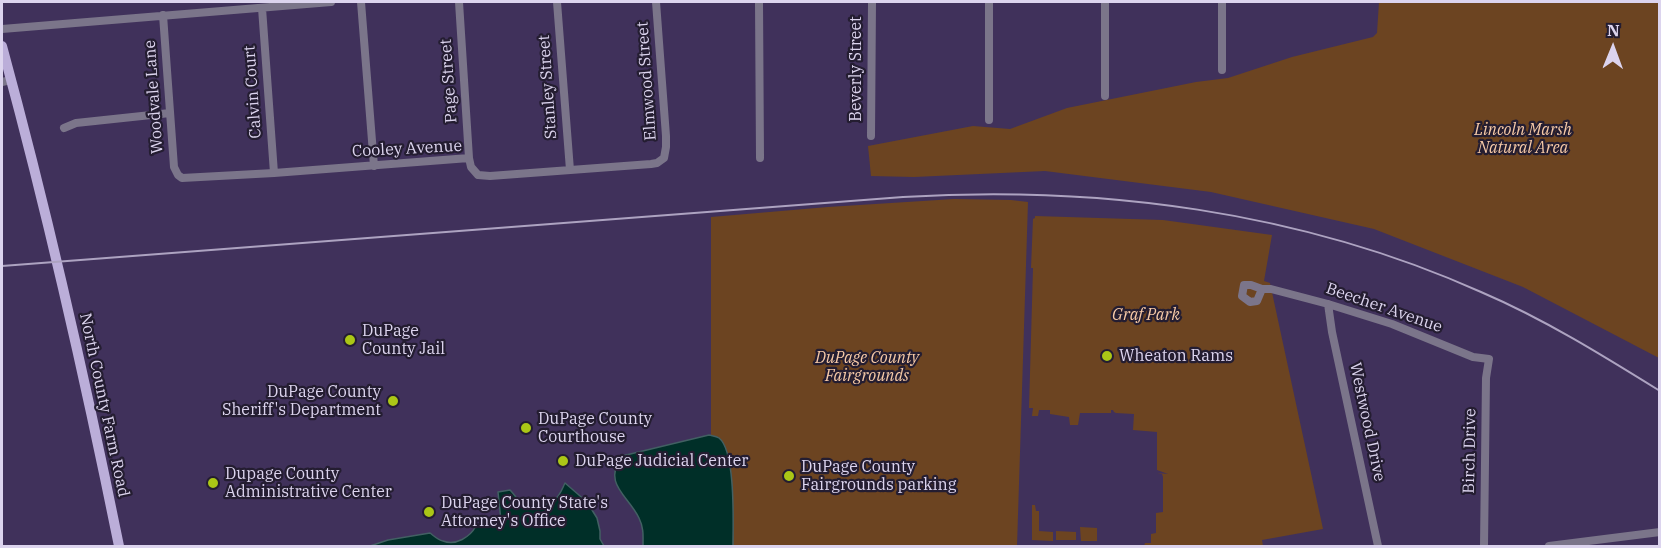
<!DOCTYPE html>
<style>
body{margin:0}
#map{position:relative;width:1661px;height:548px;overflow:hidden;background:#40315b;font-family:"IBM Plex Serif",serif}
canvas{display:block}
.frame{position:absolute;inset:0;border:3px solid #dcd4ee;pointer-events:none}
.north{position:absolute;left:1583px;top:18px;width:60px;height:60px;-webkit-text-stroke:4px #241d31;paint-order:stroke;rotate:1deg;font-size:16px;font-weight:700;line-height:24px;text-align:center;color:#dcd4ee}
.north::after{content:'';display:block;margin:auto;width:21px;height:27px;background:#dcd4ee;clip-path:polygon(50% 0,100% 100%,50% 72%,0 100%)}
</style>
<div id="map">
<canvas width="1661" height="548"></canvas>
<div class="frame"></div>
<div class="north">N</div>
</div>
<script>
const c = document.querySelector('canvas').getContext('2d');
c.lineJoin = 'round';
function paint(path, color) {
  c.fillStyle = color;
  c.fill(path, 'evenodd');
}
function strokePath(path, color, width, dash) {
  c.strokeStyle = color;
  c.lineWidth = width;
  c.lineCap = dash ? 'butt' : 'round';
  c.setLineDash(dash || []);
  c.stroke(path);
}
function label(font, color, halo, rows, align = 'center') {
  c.font = font + ' "IBM Plex Serif",serif';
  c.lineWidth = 4.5;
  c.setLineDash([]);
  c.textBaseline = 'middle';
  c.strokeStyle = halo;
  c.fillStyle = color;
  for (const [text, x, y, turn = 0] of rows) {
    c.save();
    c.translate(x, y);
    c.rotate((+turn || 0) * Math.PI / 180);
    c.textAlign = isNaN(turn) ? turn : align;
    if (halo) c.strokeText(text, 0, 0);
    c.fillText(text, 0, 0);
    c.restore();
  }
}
paint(new Path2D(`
 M1379,2h280v356l-136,-71 -149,-58 -163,-37 -166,-21 -131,6 -43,-1 -3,-30 105,-20 37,3 57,-21 129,-26 32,-4 64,-21 81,-20 4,-4z
 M954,199l57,1 17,2 -11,344h-301l-5,-101v-228l117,-10z
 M1035,216l128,4 109,15 -8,46 6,2 53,246 -61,11 1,6h-119l1,-3h6v-9l5,-1v-20l7,-1v-35l-1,-3 -5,-1 11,1 -11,-4v-38l-24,-2 1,-16 -18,-1 -2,-1 -1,-2h-2v3h-31l-2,12h-8l-1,-8 -19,-3v-4h-11l-1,6h-6l1,-8h-4l4,-140h-2l2,-49 2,-1z
 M1032,505h3l1,6h3v20l14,1v9l-21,-1z
 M1080,527l17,1v13h-16z
 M1056,531l20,1v8h-20z`), '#6c4421');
const water = new Path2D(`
 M709,435c4,1 7,1 10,3 17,13 14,87 14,108h-90c0,-9 1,-18 -4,-28 -11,-23 -37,-34 -17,-62z
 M565,483l22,19 10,16 3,13v8l4,7h-234l18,-6 42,-7c4,3 8,7 13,8 13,5 27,-4 33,-15l25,-5 -3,-29 12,-2c3,3 6,8 10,11 9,7 25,6 34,-1 6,-4 8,-11 11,-17z`);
paint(water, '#002f28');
strokePath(water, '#426063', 1.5);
strokePath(new Path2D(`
 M361,2l13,164
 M459,2l10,156 2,9 7,8 12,1 161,-12 6,-1 7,-5 2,-11v-11l-10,-134
 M557,2l13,168
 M759,2l1,156
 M262,8l12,165
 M163,15l11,152 4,8 4,3 92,-5 195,-15
 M2,29l329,-27
 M1222,70v-68
 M2,82l9,-2
 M1105,96v-94
 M989,120v-118
 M64,128l12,-5 94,-10
 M871,136l1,-134
 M1262,289l-11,-4h-7l-2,11 8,6 7,-1 5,-12h9l57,15 64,20 81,33 16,2 -3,19 -2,168
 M1328,304l4,28 46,214
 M1549,546l111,-14`), '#7b758a', 8);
strokePath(new Path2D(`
 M2,46c45,165 83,332 117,500`), '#bbaed9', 10);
strokePath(new Path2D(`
 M2,266l901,-69c196,-12 397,14 578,95 63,27 121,63 179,99`), '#ada3c1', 2);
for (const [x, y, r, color] of [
 [350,340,6,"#abc716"],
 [1107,356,6,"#abc716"],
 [393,401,6,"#abc716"],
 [526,428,6,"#abc716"],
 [563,461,6,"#abc716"],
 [789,476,6,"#abc716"],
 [213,483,6,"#abc716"],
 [429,512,6,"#abc716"]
]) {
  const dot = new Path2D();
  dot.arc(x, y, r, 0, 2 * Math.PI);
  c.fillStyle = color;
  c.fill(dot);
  strokePath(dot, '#241d31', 2);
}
label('16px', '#dcd4ee', '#241d31', [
 ["Beverly Street",856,69,-90],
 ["Page Street",449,81,-94],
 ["Elmwood Street",647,81,-94],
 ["Stanley Street",548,87,-94],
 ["Calvin Court",253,92,-94],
 ["Woodvale Lane",154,97,-94],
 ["Cooley Avenue",407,149,-3],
 ["Beecher Avenue",1384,308,19],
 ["North County Farm Road",104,405,78],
 ["Westwood Drive",1367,422,78],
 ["Birch Drive",1470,451,-89]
]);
label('italic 16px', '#f7caa7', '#241d31', [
 ["Lincoln Marsh",1523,130],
 ["Natural Area",1523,148],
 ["Graf Park",1146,315],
 ["DuPage County",867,358],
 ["Fairgrounds",867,376]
]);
label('16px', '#dcd4ee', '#241d31', [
 ["DuPage",362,331],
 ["County Jail",362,349],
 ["Wheaton Rams",1119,356],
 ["DuPage County",381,392,"right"],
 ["Sheriff's Department",381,410,"right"],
 ["DuPage County",538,419],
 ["Courthouse",538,437],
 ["DuPage Judicial Center",575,461],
 ["DuPage County",801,467],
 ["Fairgrounds parking",801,485],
 ["Dupage County",225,474],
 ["Administrative Center",225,492],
 ["DuPage County State's",441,503],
 ["Attorney's Office",441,521]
], 'left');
</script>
